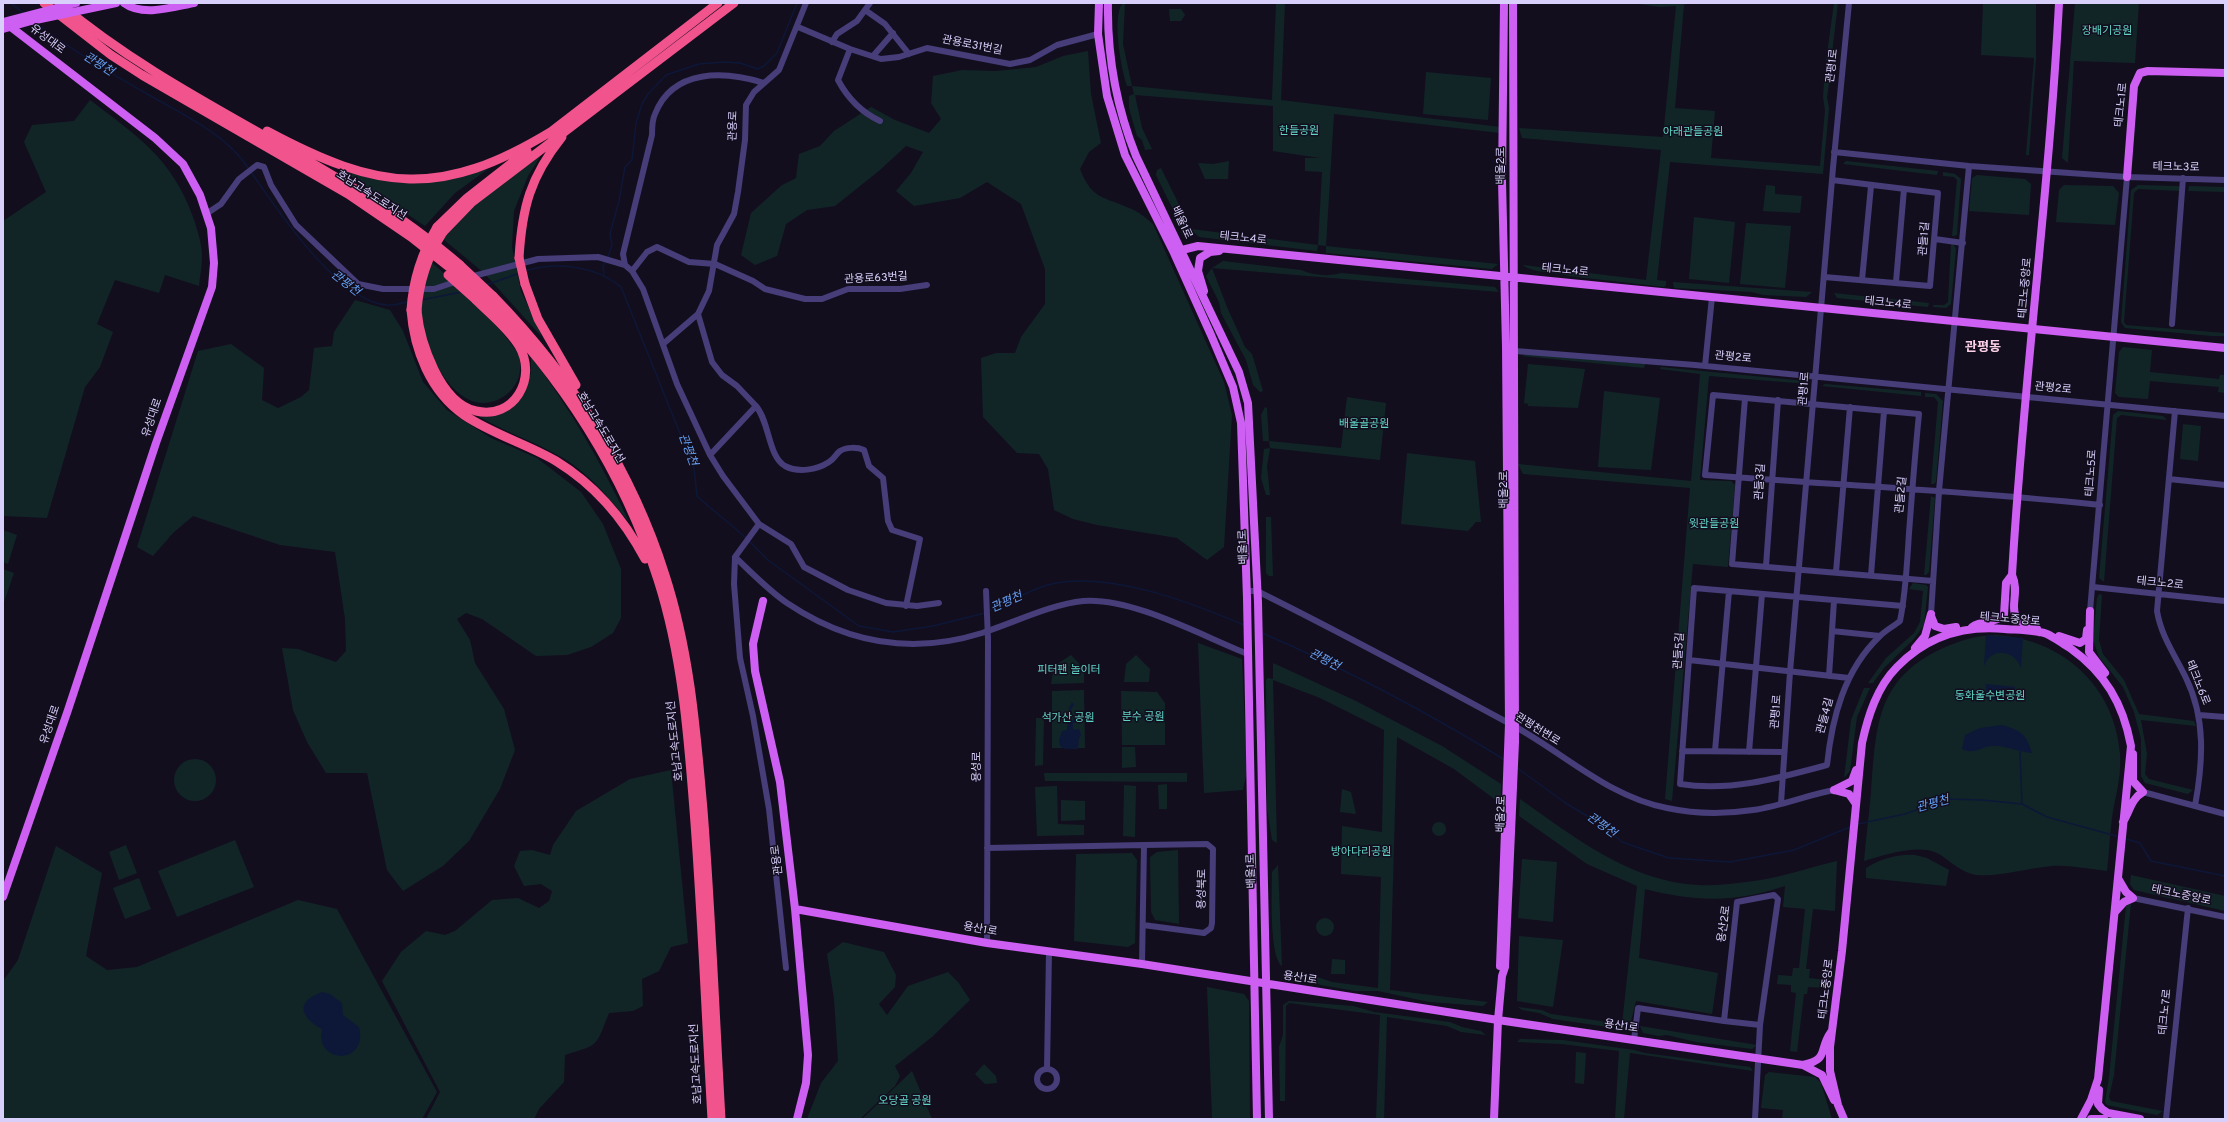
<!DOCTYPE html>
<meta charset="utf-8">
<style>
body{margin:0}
#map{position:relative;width:2228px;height:1122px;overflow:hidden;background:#130e1e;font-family:Overpass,sans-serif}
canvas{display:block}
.frame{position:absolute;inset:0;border:4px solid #d9cffb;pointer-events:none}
</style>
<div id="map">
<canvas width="2228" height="1122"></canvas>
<div class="frame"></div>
</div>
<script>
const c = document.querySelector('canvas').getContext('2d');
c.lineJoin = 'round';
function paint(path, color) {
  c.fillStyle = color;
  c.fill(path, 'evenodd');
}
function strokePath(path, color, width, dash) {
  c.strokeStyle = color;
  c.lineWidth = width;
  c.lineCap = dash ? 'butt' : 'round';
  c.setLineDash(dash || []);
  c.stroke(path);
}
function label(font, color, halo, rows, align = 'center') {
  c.font = font + ' Overpass,"Noto Sans KR",sans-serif';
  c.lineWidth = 3;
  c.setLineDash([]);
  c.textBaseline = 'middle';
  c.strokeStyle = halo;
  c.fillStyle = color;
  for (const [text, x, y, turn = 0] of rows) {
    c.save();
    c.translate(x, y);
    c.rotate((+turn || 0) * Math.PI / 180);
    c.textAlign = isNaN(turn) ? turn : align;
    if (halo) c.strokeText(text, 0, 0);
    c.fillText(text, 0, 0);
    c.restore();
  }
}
paint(new Path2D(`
 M1125,3l-2,41 9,42 140,14 4,-97h9l-4,97 219,27v6l-166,-19 -8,132 172,18 -6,5 -166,-16v-7l-8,-1 -1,6 -118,-14 -9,-8 -8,-1 -26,-53 1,-5 4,-2 30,61 127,16 4,-73 -17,-1v-13h15l-47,-7v-45l-138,-11 7,33 10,21 -7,1 -3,-10 -5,-4 -8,-28v-12l5,-2 -2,-8h-5c-6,-17 -15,-68 -5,-82z
 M1631,3h58l-5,2 -9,103 40,3 -4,47 109,8 5,-56 -2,-13 1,-15 5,1 -2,14 2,11 -6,66 -153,-12 -13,118 9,1v4l-2,2 -95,-11c-13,-4 -37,-3 -46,-11l123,15 15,-130 -139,-12 -3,-10 144,9 13,-131 -16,1z
 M1834,3h4l-7,59 -5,-1z
 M1983,3h53v55l-7,97h-3l8,-97 -53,-3z
 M2075,3h64l-4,60 -61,-2 -6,102 -6,-5z
 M1169,9h12l4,6 -4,6h-11z
 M1088,51l3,43 10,49 -12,9 -9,17c12,31 23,27 49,39 9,3 17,10 24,16l71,158 8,33 -8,132 -17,13 -30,-22 -80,-13 -24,-6 -19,-9 -6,-41 -9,-15 -22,-1 -34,-36 -2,-59 15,-5h19l6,-16 24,-33v-35l-24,-65 -34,-22 -27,16 -46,8 -18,-15 15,-18 12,-21 -17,-6 -26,24 -45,36 -28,4 -21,14 -9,32 -22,9 -14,-10 10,-42 31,-28 14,-7 3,-24 21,-8 14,-15 37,-24 24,13 34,13 12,-14 -10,-16 2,-27 29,-6 34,1 40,-4 27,-11z
 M1426,72l65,6 -3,42 -65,-6z
 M90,100c47,36 82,58 103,117 4,12 9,26 9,39 0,9 -2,20 -3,30l-34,-11 -6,18 -44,-13 -18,44 16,8 -13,35 -15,20 -38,131 -44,-2v-295l43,-29 -22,-50 8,-17 42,-4z
 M545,149l-17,27 -14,35 -2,36 9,44 21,46 -58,-64 -41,-34 30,-34z
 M1229,161l-1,18h-23l-7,-16 15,1z
 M1846,161l92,10 -1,4 -94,-11z
 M340,169c23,7 48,14 72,14 26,0 52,-7 76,-14l-33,24 -30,33z
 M1943,172l12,2 6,5 -4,56 -3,1h-2l5,-56 -3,-3 -11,-1z
 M1977,175l48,4 6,5 -2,31 -60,-4 3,-33z
 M1766,185l9,1v8l27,2 -2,17 -37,-2z
 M2064,185l49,1 6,7 -4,32 -59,-3 3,-32z
 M2138,185l40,1 2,1 -1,4 -41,-2 -4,4 -10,129 2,3 99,8v3h-13l-87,-8 -4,-6 10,-132z
 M2189,186l36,1v5l-37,-1z
 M1694,217l41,5 -6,61 -40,-4z
 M1746,223l45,3 -6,62 -45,-4z
 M1951,244l3,1 2,4 -5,55 -5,4 -13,-1v-2h11l4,-3z
 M429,260l24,21 -19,7 -12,-2z
 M1223,261l78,9c12,5 27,7 40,3l154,14 4,5 -287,-24 15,39 18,40 7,7 11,37 -3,1 -7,-7 -7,-25 -25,-47 -2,-11 -13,-26 6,-8z
 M1673,282l139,10 -6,5 -43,-2 -11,-3 -78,-4z
 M453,284c22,22 51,45 66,72 2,4 1,9 1,12 0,23 -26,41 -48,33 -29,-11 -50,-59 -51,-89 -1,-6 1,-14 1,-21z
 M1834,293l95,10 -1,4 -91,-9z
 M355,300l35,10 13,21 20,51 24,28 44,28 46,20 44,34 22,32 18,45v49l-8,15 -22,14 -24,8 -31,1 -54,-37 -16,-6 -9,6 13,21 5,23 29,46 11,41 -15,39 -31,52 -26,25 -40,25 -16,-21 -20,-97h-41l-19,-31 -14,-32 -11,-62 16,1 38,13 10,-11 -1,-32 -10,-67 -55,-7 -87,-29 -20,17 -20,23 -16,-9 61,-196 33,-7 33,24 -2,32 16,8 23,-11 8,-7 5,-42 18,-2 2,-14z
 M2123,347l29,3 -2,22 69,7 1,-4h5v18l-7,-1 1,-5 -69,-6 -2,18 -29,-2 -4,-4 4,-41z
 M1527,354l118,10 -1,4 -122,-12z
 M531,357c40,52 70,106 98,165 -20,-24 -39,-48 -66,-64 -29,-17 -61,-27 -90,-45l24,-1 28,-22 6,-17z
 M1528,364l57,5 -7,39 -50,-2v-2l-4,-1z
 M1661,367l144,14 3,3 -99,-8 -9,104 31,1 4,4 -7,82 -35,-3 -21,237 -7,-2 25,-311 -167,-14 -5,-10 173,17 9,-107 -40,-5z
 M1825,384l96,8v4l-99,-10z
 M1604,391l56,7 -9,72 -53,-3z
 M1925,393l11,1 7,7 -7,81 -2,2h-3l7,-82 -4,-5h-9z
 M1347,397l39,6 -6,57 -110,-12 -3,18 3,29h-4l-5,-17 3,-29 6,-1 -1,-7h-6l-2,-26 4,-8 2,1 2,33 72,7z
 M2118,411l45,5 4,4 -46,-5 -4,3 -13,164 -5,-4 14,-163z
 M2183,424l18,2 -3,35 -18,-2z
 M1407,453l68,8 6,61h-5l-8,9 -67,-7z
 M1931,496l4,2 -6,74 -3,3h-2z
 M1266,517h5l2,59h-4l-3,-3z
 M3,530l14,5 -9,29 -5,-2z
 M3,569l11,4 -11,32z
 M1913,583l13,2 2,2 -4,38 -10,14 -30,29 -11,15h-5l18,-25 28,-25 6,-11 3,-31 -14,-2z
 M2099,594l3,1 -3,45 4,14 21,26 15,34 55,7 2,5 -55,-6 6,34 -2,20 4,5 44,11 -5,4 -43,-11 -4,-7v-37l-7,-27 -11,-25 -24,-30 -6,-17 4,-42z
 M1996,635c66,4 119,51 124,119 1,14 -1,28 -4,42 -6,24 -6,51 -9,75 -18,-2 -37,-6 -55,-5 -25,2 -51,11 -76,9 -14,-2 -26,-14 -37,-21 -18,-11 -56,1 -75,7 2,-23 5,-46 7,-69 5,-63 4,-112 70,-143 18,-8 35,-14 55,-14z
 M1198,643l44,16 5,112 -4,19 -39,3z
 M1071,655l13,14v14l-33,1 3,-18z
 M1136,655l14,14 -1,13h-25l2,-18z
 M1273,663l83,38 86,45 59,38v20l-47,-35 -57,-32 -7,253 98,12 -5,4 -54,-4 -51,-11h-23l-34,-6 -26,-8 -4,-5 20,3 21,7 46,6 3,-111 -40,-3 1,-48 40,6 2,-102 -64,-32 -47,-18 4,163 -5,-3 -5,-31 -1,-129 2,-2 5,1z
 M1864,688h6l-13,29 -7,54 -6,7 7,-58z
 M1084,690l1,58h-33v-57z
 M1121,691l36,1 8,11v42h-43z
 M1036,718h8l-1,47 -8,1z
 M1122,747h13l1,20 -14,1z
 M174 780a21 21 0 1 1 42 0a21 21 0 1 1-42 0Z
 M671,770l17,173 -17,4 -12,24 -17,8 1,27 -10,5 -24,2c-14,35 -9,31 -44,42l-1,27 -25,27 -5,10h-108l14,-27 -58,-111 19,-29 25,-21 19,4 10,-4 37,-31 26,-2 21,10 10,-7 3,-10 -11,-7 -17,2 -10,-20 6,-15 12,-1 18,5 3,-10 23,-34 54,-32z
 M1044,773h143v9l-142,-1z
 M1167,784v25h-8l-1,-24z
 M1124,785l12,1 -1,51 -12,-1z
 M1057,786l1,38 26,1v10l-47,1 -2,-49z
 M1342,789l9,3 5,22 -16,-2z
 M1520,799c53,37 110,83 178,86 16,1 32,-1 48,-3 31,-3 61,-14 91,-21l-2,50 -22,-2 -7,60h4l-1,9 18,2 -1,8 -18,-1 -1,7h-3l-7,58 -7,-1 6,-58 -5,-1v-7l-14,-1 1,-9 14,1 1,-8h6l6,-59 -22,-2 2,-21c-51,17 -89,16 -140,3l-6,69 79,15 -6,41 -76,-13 -6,25 -8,3 -69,-10 -14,-6 -17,-3 -4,-3 24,3 9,4 71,10 15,-138 -50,-22 -68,-48z
 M1061,800l24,1v19l-24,1z
 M1432 829a7 7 0 1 1 14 0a7 7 0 1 1-14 0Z
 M235,840l19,47 -77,30 -19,-46z
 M126,845l11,28 -18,7 -10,-28z
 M56,846l46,27 -16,83 21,14 30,-3 161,-67 39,9 100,183 -15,27h-419v-138l15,-21z
 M1178,850l1,74 -24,-4 -4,-8 -1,-55 7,-5z
 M1132,853l5,7 -2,83 -7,4 -54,-6 2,-87z
 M1915,855l12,3 22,12 -3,16 -80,-8v-10c15,-9 31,-14 49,-13z
 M1522,859l35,3 -4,60 -35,-4z
 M1278,865l4,101c-13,-9 -10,-76 -10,-94z
 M2131,875l94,21v15l-91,-21 -4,-6z
 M139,878l12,31 -26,10 -12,-31z
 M2131,903l-17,172 -5,22 2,4 52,10 -6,4 -50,-10 -2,-3 4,-25 17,-171z
 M1316 927a9 9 0 1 1 18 0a9 9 0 1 1-18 0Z
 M1519,936l44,4 -10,67 -36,-6z
 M843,942l41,10 12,23 -1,12 -16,17 8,11 21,-29 40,-14 10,10 12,18 -38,37 -37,29 5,10 -5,10 -35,33h-53l14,-36 17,-22 -4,-62 -7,-45z
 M1332,959l13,1v14h-14z
 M1207,987l37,7 5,7 1,118h-38z
 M1289,1001l64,5 21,6 76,10 12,5 19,4 5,4 -25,-3 -14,-6 -60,-9 -3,102h-8l4,-104 -91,-12 -3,3 -1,95h-5l-1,-54 4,-12v-30z
 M1640,1026l117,19 -5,4 -56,-7 -29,-7 -8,1 -16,-3z
 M1520,1039l43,1 71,10 11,3 105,14 3,4 -123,-18 -6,66h-9l4,-68 -58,-7 -44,-2z
 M1576,1052l10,1 -2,31 -9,-1z
 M984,1064l12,12 1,7 -12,1 -10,-10z
 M912,1071l20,48h-70z
 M1769,1072l46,5 6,6 11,36h-50l1,-9 -22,-2 4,-33z`), '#112527');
paint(new Path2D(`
 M1986,635l37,3 -2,30c-6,-18 -30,-22 -37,-2z
 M1986,684l29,3 -1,14 -29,-2z
 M1072,702l2,3 -3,4 1,7 -3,5 2,1 5,-5v-6l3,4 -1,4 -5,5v6l6,-1 2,6 -2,4 -1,10h-13l-5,-3 -1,-6 3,-9 5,-1 1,-11 3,-6 -2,-5z
 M2002,725c19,6 24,8 30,28 -14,-1 -26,-8 -40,-7 -12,1 -17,9 -30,3l3,-14 15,-7z
 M322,992l8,2 12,9 1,12 16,12c10,39 -45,37 -37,2 -22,-12 -27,-27 0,-37z`), '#0d1738');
strokePath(new Path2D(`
 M11,3l12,10
 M36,23c35,27 74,50 113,72 35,20 77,39 100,74
 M251,172c26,37 87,130 136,133 6,1 14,-2 21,-3
 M608,257l4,-12 -2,-11 9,-33 6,-34 7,-7 4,-37 6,-19 6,-10 18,-19 33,-11 25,-2 16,1 18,6 6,-3 13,-13 20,-50
 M525,271c31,-10 71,-5 96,16l73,181 3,28c16,15 33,27 49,42
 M604,274l-1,-8 3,-5
 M486,285l34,-12
 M421,300l40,-8
 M749,541l19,19 91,66 34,6 40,-6 52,-13
 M988,611c19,-8 37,-18 56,-25 58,-18 146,16 200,39
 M1262,633c84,36 165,79 243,127
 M2020,752l2,52
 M1516,767l48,35 38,23 20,17 47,16 61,4 64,-12 56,-23
 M1858,824l47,-10 42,-15 35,1 40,4 25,13 73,20
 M2126,839l14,4 11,18 74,15`), '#0d1738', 1.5);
strokePath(new Path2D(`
 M865,10l20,14 24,30
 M798,27l52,22 31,10 18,-2 28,-9 83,16 20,-4 27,-15 41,-11
 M832,42l5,-8 20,-13 13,-18
 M850,49l-12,31c10,19 23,32 42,41
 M873,56l20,-23
 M764,83c-39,-12 -91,-15 -109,31 -3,6 -3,15 -3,21l-29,119 2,11 7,6 11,18 34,95 33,71 13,21 36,48 32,20 13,23 44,23 38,13 31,3 22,-3
 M1834,152l135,14 158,11 98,3
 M206,214l15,-10 18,-25 18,-14 7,2 7,18 25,40 62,59 25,5h51l24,-8
 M1935,239l28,4
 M632,271l15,-19 10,-5 32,15 26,2 38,17 12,8 40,10h17l26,-10h52l27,-4
 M470,277l68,-18 60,-2 27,8
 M1824,277l106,9 8,-93 -106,-13
 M1862,280l9,-94
 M1896,282l8,-93
 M698,314l14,48 10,13 15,11 19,20 -46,49
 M2172,324l11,-146
 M663,344l35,-30 11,-23 8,-46 17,-31 4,-22 7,-52 1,-35 8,-13 25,-22 27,-67
 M1515,351l180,14 530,51
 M1705,366l7,-69
 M1745,398l-13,166 201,17
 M756,406c14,17 12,50 29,60 13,7 32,4 44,-4 5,-3 7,-8 11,-11 6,-4 17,-4 24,-1l5,16 14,12 5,43 4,9 28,9 -14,67
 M2175,411l-18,200c4,25 18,44 29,67 20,41 17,84 9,128
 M2169,479l56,6
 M759,524l-24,33 -1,27 6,74 13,58 16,93 17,159
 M735,557c17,16 33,33 52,46 61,41 125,52 195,30 31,-10 70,-29 101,-32 49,-4 119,35 165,53
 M1766,566l12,-166
 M1836,572l14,-165
 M1871,575l13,-164
 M2093,587l132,14
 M1247,591h10c87,43 172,89 257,135 51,28 95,71 153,82 28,6 59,6 86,2 28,-4 54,-15 81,-20
 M1903,606l-209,-18 -14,196c50,8 99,-6 147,-19 5,-47 17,-95 53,-129 6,-6 14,-10 20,-15 6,-29 7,-59 9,-88 3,-40 6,-79 10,-119l-206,-19 -8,80c132,10 263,16 395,30
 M2090,611l37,-434
 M1931,614l8,-123 30,-325
 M1832,631l48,5
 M1689,660l160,18
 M1829,676l5,-75
 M2199,715l26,2
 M1682,751l101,1
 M1715,751l14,-160
 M1749,752l13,-158
 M2143,792l82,22
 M1781,803l9,-131 43,-504 16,-165
 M987,848l157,-3 -2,119
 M2133,898l92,19
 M1143,925l61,8 7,-5 1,-5 1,-74 -6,-5 -63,1
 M987,943l1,-304
 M1724,1021l13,-119 37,-7 4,4 -18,126 -5,94
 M1634,1040l4,-32 86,13 36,4
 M1047,1068l2,-116
 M1037 1079a10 10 0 1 1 20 0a10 10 0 1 1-20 0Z
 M2166,1119l22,-211`), '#463d79', 6);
strokePath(new Path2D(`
 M124,3c19,14 49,4 70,0
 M1099,3l-1,31 9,62 18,59 49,98 37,82 22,52 8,36 6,175 10,521
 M1108,3c-1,54 8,103 28,153l103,216 9,31 10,199 11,517
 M2127,177l7,-91 6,-13 8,-2 77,2
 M1178,251l20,-5 1027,102
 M1204,291l-6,-20 2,-13 10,-6 9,-1
 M763,601l-10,43 2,27 25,111 15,127 13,146 -2,28 -9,36
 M2090,611l-1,41 16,21
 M1931,616l4,10 9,3 12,-2
 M1972,627c11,-7 22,-3 32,-12l2,-32 6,-8
 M2039,632l-3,-5c-38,-8 -13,-28 -24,-52 11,-191 37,-381 47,-572
 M2059,636l21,7 6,-4 1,-9
 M1915,648l10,-12 6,-22
 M1834,790l18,-9 4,-11
 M1834,790l15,4 7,10
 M2123,822c7,-11 8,-23 20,-30l-10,-11v-27
 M3,897l65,-187 88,-267 56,-156 2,-24 -3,-35 -11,-33 -17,-31 -28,-26 -148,-114
 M795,909l192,34 155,21 356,56 305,45 19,10 12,25
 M2115,912l9,-10 9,-4 -7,-6 -7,-12
 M1500,966l9,-242 -3,-377 -4,-166 2,-178
 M1803,1065c27,-6 15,-15 28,-33
 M2099,1090l-1,14 4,5 6,4 32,6
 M1494,1119l4,-99 4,-44 3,-9 10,-225 -2,-739
 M1844,1119l-6,-14 -8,-34v-24l12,-96 20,-208c6,-27 15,-56 35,-76 30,-31 66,-42 108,-38 12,1 31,1 42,5 7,3 16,10 23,14 35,25 53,55 61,98l-33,333 -7,21 -10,19
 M2091,1119h13`), '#cd5ff2', 8);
strokePath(new Path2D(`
 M44,3l67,52 31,20 206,119 63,43 43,34
 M59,3c123,104 279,156 401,262
 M267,131c112,60 173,68 285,0
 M548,134l170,-131
 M437,227l30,-29 60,-47
 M443,232l28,-29 263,-200
 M519,258c3,-50 11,-81 43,-121
 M525,284l13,35 38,66
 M493,296c78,80 138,172 172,279 25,77 31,156 38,235 8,103 12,206 18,309
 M483,298c79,78 141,175 175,282 24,75 30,152 36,230 8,103 12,206 18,309
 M411,310c3,40 19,81 53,105 28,19 63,29 92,46 39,24 68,58 89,98
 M417,311c3,31 23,92 59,100 38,9 62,-33 43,-65 -10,-17 -29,-32 -43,-46`), '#f1548c', 9);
strokePath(new Path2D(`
 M986,591l2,48`), '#463d79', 6);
strokePath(new Path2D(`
 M3,22l73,-19
 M3,29l28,-8 85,-18`), '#cd5ff2', 8);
strokePath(new Path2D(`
 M519,258l6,26
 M460,265l33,31
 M454,271l29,27
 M448,275l28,25
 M411,310c2,-31 10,-56 26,-83
 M417,311c2,-30 10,-54 26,-79`), '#f1548c', 9);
label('11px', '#61d4c6', '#130e1e', [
 ["장배기공원",2107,32],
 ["한들공원",1299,132],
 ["아래관들공원",1693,133],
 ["배울골공원",1364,425],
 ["윗관들공원",1714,525],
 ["피터팬 놀이터",1069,671],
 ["동화울수변공원",1990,697],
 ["분수 공원",1143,718],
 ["석가산 공원",1068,719],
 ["방아다리공원",1361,853],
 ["오당골 공원",905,1102]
]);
label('11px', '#d9cffb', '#130e1e', [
 ["유성대로",47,40,37],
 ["관용로31번길",972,46,11],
 ["관평1로",1833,66,-84],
 ["테크노1로",2122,105,-84],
 ["관용로",734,126,-88],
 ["배울2로",1502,166,-90],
 ["테크노3로",2176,168,1],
 ["호남고속도로지선",371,196,33],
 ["배울1로",1181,223,65],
 ["테크노4로",1243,239,6],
 ["관들1길",1925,239,-85],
 ["테크노4로",1565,271,6],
 ["관용로63번길",876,279,-3],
 ["테크노중앙로",2026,288,-85],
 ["테크노4로",1888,304,6],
 ["관평2로",1733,358,5],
 ["관평1로",1805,389,-85],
 ["관평2로",2053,389,5],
 ["유성대로",153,418,-71],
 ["호남고속도로지선",600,428,59],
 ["테크노5로",2092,473,-86],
 ["관들3길",1761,482,-86],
 ["배울2로",1505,490,-90],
 ["관들2길",1902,495,-85],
 ["배울1로",1244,547,-92],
 ["테크노2로",2160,584,6],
 ["테크노중앙로",2010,620,5],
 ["관들5길",1680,651,-86],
 ["테크노6로",2197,683,68],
 ["관평1로",1777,712,-85],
 ["관들4길",1826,716,-75],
 ["유성대로",51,725,-71],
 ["관평천변로",1537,730,32],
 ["호남고속도로지선",676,741,-96],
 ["용성로",978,767,-90],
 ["배울2로",1502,814,-88],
 ["관용로",778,860,-97],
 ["배울1로",1252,871,-92],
 ["용성북로",1203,889,-89],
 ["테크노중앙로",2181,896,12],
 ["용산2로",1725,924,-82],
 ["용산1로",980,930,10],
 ["용산1로",1300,979,9],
 ["테크노중앙로",1827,989,-83],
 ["테크노7로",2166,1012,-84],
 ["용산1로",1621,1027,8],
 ["호남고속도로지선",697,1064,-93]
]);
label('italic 12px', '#65a0f3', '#130e1e', [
 ["관평천",98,65,32],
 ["관평천",345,284,38],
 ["관평천",687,450,70],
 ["관평천",1007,603,-24],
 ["관평천",1324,661,27],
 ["관평천",1933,805,-15],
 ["관평천",1601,826,36]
]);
label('bold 13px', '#fbd0e6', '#130e1e', [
 ["관평동",1983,348]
]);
</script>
